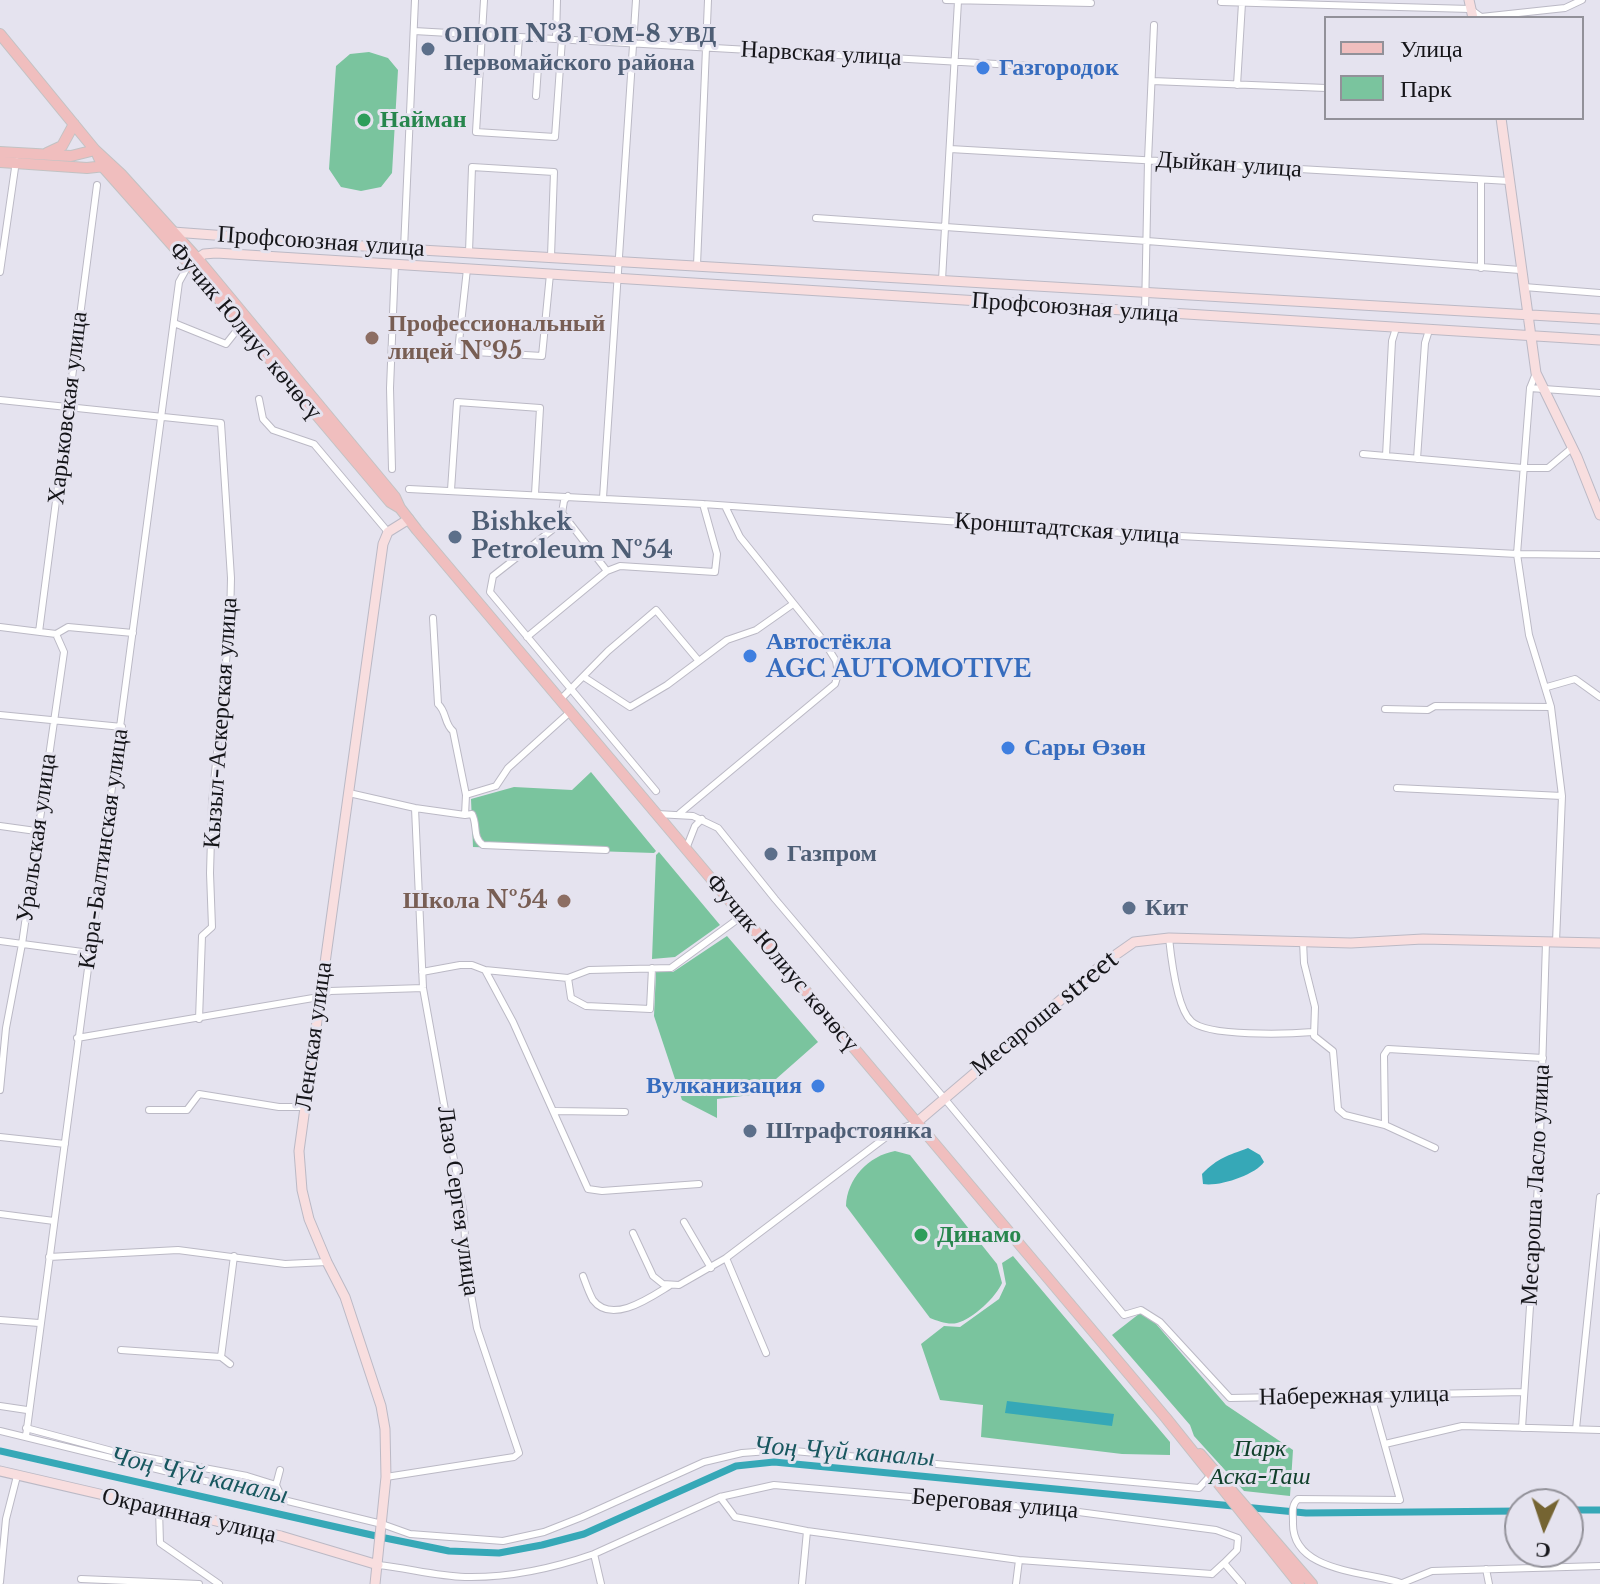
<!DOCTYPE html>
<meta charset="utf-8">
<style>
body{margin:0}
#map{position:relative;width:1600px;height:1584px;overflow:hidden;background:#e5e3ef;font-family:"Libre Baskerville",serif}
canvas{display:block}
.legend{position:absolute;left:1324px;top:16px;width:260px;height:104px;box-sizing:border-box;background:#e5e3ef;border:2px solid #929199;margin:0;padding:10px 14px;list-style:none;font-size:24px;color:#151519}
.legend li{display:flex;align-items:center;gap:16px;height:40px}
.legend b{width:40px;border:2px solid #929199}
.north{position:absolute;left:1504px;top:1488px;width:80px;height:80px;box-sizing:border-box;background:#e5e3ef;border:2px solid #929199;border-radius:50%;rotate:183deg;font-size:22px;font-weight:700;line-height:32px;text-align:center;color:#151519}
.north::after{content:'';display:block;margin:auto;width:28px;height:36px;background:#756432;clip-path:polygon(50% 0,100% 100%,50% 72%,0 100%)}
</style>
<div id="map">
<canvas width="1600" height="1584"></canvas>
<ul class="legend">
<li><b style="height:10px;background:#f0bebe"></b>Улица</li>
<li><b style="height:22px;background:#7ac49e"></b>Парк</li>
</ul>
<div class="north">С</div>
</div>
<script>
const c = document.querySelector('canvas').getContext('2d');
c.lineJoin = 'round';
function paint(path, color) {
  c.fillStyle = color;
  c.fill(path, 'evenodd');
}
function strokePath(path, color, width, dash) {
  c.strokeStyle = color;
  c.lineWidth = width;
  c.lineCap = dash ? 'butt' : 'round';
  c.setLineDash(dash || []);
  c.stroke(path);
}
function label(font, color, halo, rows, align = 'center') {
  c.font = font + ' "Libre Baskerville",serif';
  c.lineWidth = 6;
  c.setLineDash([]);
  c.textBaseline = 'middle';
  c.strokeStyle = halo;
  c.fillStyle = color;
  for (const [text, x, y, turn = 0] of rows) {
    c.save();
    c.translate(x, y);
    c.rotate((+turn || 0) * Math.PI / 180);
    c.textAlign = isNaN(turn) ? turn : align;
    if (halo) c.strokeText(text, 0, 0);
    c.fillText(text, 0, 0);
    c.restore();
  }
}
paint(new Path2D(`
 M369,52l19,6 10,12 -6,103 -11,14 -20,4 -20,-4 -12,-18 7,-103 14,-12z
 M591,772l65,79 -2,2 -181,-6 -2,-48 43,-12 58,3z
 M659,852l61,73 -45,32 -23,2 4,-104z
 M727,936l91,106 -59,52 -42,5v19l-35,-18 -28,-84 2,-44h17z
 M895,1151l15,4 87,109 5,19c-6,14 -29,36 -45,40 -9,2 -19,-2 -27,-5l-84,-112c1,-27 22,-50 49,-55z
 M1013,1256l157,186v13l-48,-1 -141,-17 2,-32 -43,-5 -19,-56 23,-18 16,1 39,-28 7,-15 -4,-21z
 M1144,1310l82,95 67,45 -3,46 -46,-5 -50,-55 -4,-11 -78,-90z`), '#7ac49e');
paint(new Path2D(`
 M1248,1148l12,7 4,7c-9,13 -45,25 -61,22l-1,-10c17,-17 25,-18 46,-26z
 M1007,1401l107,13 -2,12 -107,-13z`), '#36a8b7');
strokePath(new Path2D(`
 M0,1451l385,87 64,13 50,2 43,-8 42,-11 152,-68 38,-4 532,51 214,-2
 M1568,1510h32`), '#36a8b7', 7);
const street = new Path2D(`
 M484,0l-8,132 79,5 7,-98
 M946,0l145,3
 M1221,2l249,7 11,8 84,-9 17,-8
 M414,31l618,35
 M519,37l-2,28 21,2 -2,29
 M556,39l1,-39
 M1152,81l174,7
 M1237,85l5,-82
 M950,149l559,32
 M1481,181v87
 M816,218l331,23 373,29
 M404,249l11,-249
 M469,252l3,-85 82,5 -3,84
 M697,265l11,-265
 M467,269l-9,82 84,5 8,-82
 M0,272l16,-111
 M942,280l16,-279
 M1524,287l76,6
 M1145,313l3,-153 6,-135
 M174,323l52,21 15,-19
 M1536,373l-6,15 -13,166 12,81 22,72 11,89 -6,146
 M1530,388l70,5
 M259,399l4,20 10,11 41,14 74,88
 M0,400l221,23 10,155 -1,43 -18,182 -2,70 2,54 -10,9 -3,83
 M1363,454l160,14h25l25,-21
 M1386,456l6,-115 4,-13
 M1417,459l8,-116 4,-13
 M392,469l-2,-81 5,-124
 M409,489l294,15 402,28 412,22 83,1
 M451,490l6,-88 83,6 -5,86
 M568,496l-4,5 -2,12 45,58
 M603,498l33,-498
 M566,519l-73,57 -3,16 166,199
 M0,627l56,7 12,-7 65,6
 M39,632l58,-447
 M527,637l80,-66 13,-5 95,6 2,-18 -14,-50
 M584,677l46,30 37,-22 60,-45 29,-10 37,-26
 M1547,687l28,-8 25,18
 M560,700l48,-49 48,-41 42,50
 M1385,709l43,1 7,-4 116,1
 M0,715l122,12
 M1397,788l165,8
 M349,793l66,15 50,7 1,-20 -13,-64c-9,-7 -6,-19 -15,-27l-5,-86
 M466,795l30,-9 12,-18 62,-56
 M680,813l155,-129 3,-10 -2,-13 -13,-21 -83,-103 -15,-31
 M657,814l36,2 25,12 57,71 169,199 180,217 17,-5 19,12 70,76 294,-6
 M465,815l7,-1c6,11 0,23 11,31l123,5
 M0,826l36,5
 M686,849l9,-23 7,-7
 M1169,938c2,19 8,70 22,83 16,16 98,13 122,11
 M0,941l90,12
 M1303,941l1,22 11,44 -1,29 19,15 5,58 7,6 40,10 50,23
 M485,970l83,8 21,-8 82,-2 71,-52
 M422,972l38,-7h12l13,5 28,52 75,167 14,2 97,-7
 M568,978l3,20 15,8 64,3 2,-41
 M77,1038l242,-41 11,-6 93,-3
 M0,1090l6,-62 16,-84 42,-292 -8,-18
 M149,1110h38l12,-16 80,13h24
 M555,1111l70,1
 M1385,1125l-1,-70 4,-6 155,9
 M0,1137l65,7
 M0,1214l54,7
 M684,1222l27,46
 M633,1233l20,43 10,8 16,1 47,-27 168,-127 22,-8
 M49,1257l129,-7 107,14 42,-2
 M726,1258l40,95
 M583,1276c3,8 6,17 10,24 19,25 58,-3 76,-14
 M0,1320l39,3
 M121,1350l100,7 9,7
 M221,1357l13,-101
 M1371,1396l29,104 -102,-1c-7,6 -5,14 -5,23 -2,51 74,49 108,61
 M0,1406l27,4
 M26,1428l86,23 135,25 29,9
 M1522,1428l17,-259 7,-227
 M1576,1429l24,-232
 M0,1431l382,93 28,10 93,7 41,-9 38,-15 122,-55 38,-9 41,-3 416,38 11,-12
 M26,1436l153,-1154 10,-18
 M1385,1444l77,-18 138,4
 M280,1470l-4,15 8,17
 M386,1477l128,-20 5,-4 -42,-125 -11,-62 -2,-51 -41,-227 -8,-180
 M720,1497l15,20 72,14 212,29 193,14
 M159,1509l1,34 59,41
 M378,1565c29,3 58,11 87,12 45,1 86,-8 129,-23
 M1486,1569l3,15
 M1212,1574l12,-11 18,21
 M81,1579l118,5
 M0,1582l6,-63 11,-43
 M601,1584l-7,-30 126,-57 54,-12 297,26 145,19 22,8 -1,12 -13,13
 M802,1584l5,-53
 M1016,1584l3,-24
 M1400,1584l32,-13 168,-5`);
const secondary = new Path2D(`
 M1469,0l4,18
 M1501,118l35,255 41,84 23,58
 M173,232l231,17 1196,70
 M192,262l12,-8 12,-1 1384,87
 M916,1123l188,-160 30,-21 35,-4 182,5 72,-4 177,4
 M0,1471l281,65 97,29
 M375,1584l11,-107 -1,-48 -4,-23 -36,-109 -18,-35 -18,-43 -7,-29 -3,-39 84,-607 5,-12 21,-13`);
const primary = new Path2D(`
 M0,34l95,116 27,25 75,83 198,239 5,11 17,22 749,888 133,166
 M96,151l7,16 86,97 201,238 10,6
 M0,152l71,4 24,-6
 M47,153l15,-7 12,-22
 M0,162l87,6 18,-2
 M1200,1454l112,130`);
strokePath(street, '#bbb9c5', 8);
strokePath(secondary, '#bbb9c5', 11);
strokePath(primary, '#c2c2c3', 12);
strokePath(street, '#fff', 6);
strokePath(secondary, '#f8dedf', 9);
strokePath(primary, '#f0bebe', 10);
for (const [x, y, r, color] of [
 [428,49,8,"#5c6f8a"],
 [983,68,8,"#3f7fe0"],
 [364,120,8,"#2e9e5b"],
 [372,338,8,"#8d6e63"],
 [455,537,8,"#5c6f8a"],
 [750,656,8,"#3f7fe0"],
 [1008,748,8,"#3f7fe0"],
 [771,854,8,"#5c6f8a"],
 [564,901,8,"#8d6e63"],
 [1129,908,8,"#5c6f8a"],
 [818,1086,8,"#3f7fe0"],
 [750,1131,8,"#5c6f8a"],
 [921,1235,8,"#2e9e5b"]
]) {
  const dot = new Path2D();
  dot.arc(x, y, r, 0, 2 * Math.PI);
  c.fillStyle = color;
  c.fill(dot);
  strokePath(dot, '#e5e3ef', 3);
}
label('bold 24px', '#4e5e75', '#e5e3ef', [
 ["ОПОП №3 ГОМ-8 УВД",444,35],
 ["Первомайского района",444,63],
 ["Bishkek",471,523],
 ["Petroleum №54",471,551],
 ["Газпром",787,854],
 ["Кит",1145,908],
 ["Штрафстоянка",766,1131]
], 'left');
label('24px', '#151519', '#e5e3ef', [
 ["Нарвская улица",821,54,3],
 ["Дыйкан улица",1229,165,4],
 ["Профсоюзная улица",321,242,4],
 ["Профсоюзная улица",1075,308,4],
 ["Фучик Юлиус көчөсү",245,331,50],
 ["Харьковская улица",68,408,-83],
 ["Кронштадтская улица",1067,529,4],
 ["Кызыл-Аскерская улица",221,723,-86],
 ["Уральская улица",37,838,-82],
 ["Кара-Балтинская улица",104,849,-82],
 ["Фучик Юлиус көчөсү",782,963,50],
 ["Месароша street",1045,1014,-39],
 ["Ленская улица",314,1036,-82],
 ["Месароша Ласло улица",1536,1185,-87],
 ["Лазо Сергея улица",458,1201,82],
 ["Набережная улица",1354,1396,-1],
 ["Береговая улица",995,1504,5],
 ["Окраинная улица",189,1516,13]
]);
label('bold 24px', '#366cbe', '#e5e3ef', [
 ["Газгородок",999,68],
 ["Автостёкла",766,642],
 ["AGC AUTOMOTIVE",766,670],
 ["Сары Өзөн",1024,748],
 ["Вулканизация",802,1086,"right"]
], 'left');
label('bold 24px', '#27864d', '#e5e3ef', [
 ["Найман",380,120],
 ["Динамо",937,1235]
], 'left');
label('bold 24px', '#785e54', '#e5e3ef', [
 ["Профессиональный",388,324],
 ["лицей №95",388,352],
 ["Школа №54",548,901,"right"]
], 'left');
label('italic 24px', '#11402b', '#e5e3ef', [
 ["Парк",1260,1449],
 ["Аска-Таш",1260,1477]
]);
label('italic 26px', '#18575f', '#e5e3ef', [
 ["Чоң Чүй каналы",844,1452,4],
 ["Чоң Чүй каналы",199,1476,13]
]);
</script>
